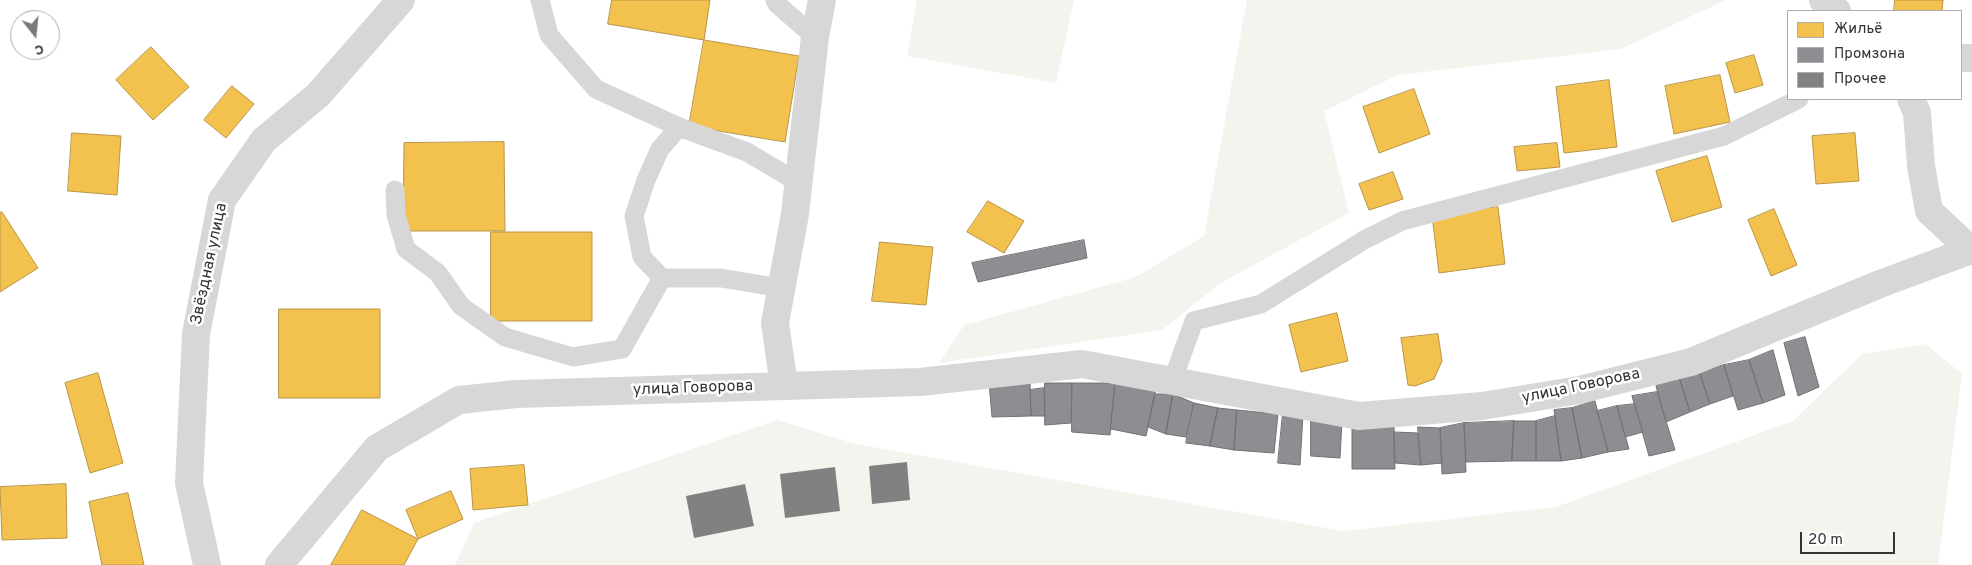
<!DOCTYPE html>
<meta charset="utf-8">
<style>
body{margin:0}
#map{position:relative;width:1972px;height:565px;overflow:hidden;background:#fff;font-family:Overpass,sans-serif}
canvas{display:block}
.legend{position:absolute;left:1787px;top:10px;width:175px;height:90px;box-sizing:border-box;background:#fff;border:1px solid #adadad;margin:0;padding:6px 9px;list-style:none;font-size:15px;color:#333}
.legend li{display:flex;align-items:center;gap:10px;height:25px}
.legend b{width:25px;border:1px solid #adadad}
.north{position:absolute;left:10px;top:10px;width:50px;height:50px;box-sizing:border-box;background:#fff;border:1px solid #adadad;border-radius:50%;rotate:164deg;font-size:14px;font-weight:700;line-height:20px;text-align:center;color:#333}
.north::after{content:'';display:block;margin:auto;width:18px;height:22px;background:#7a7a7a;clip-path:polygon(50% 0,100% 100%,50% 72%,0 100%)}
.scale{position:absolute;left:1800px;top:532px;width:95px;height:22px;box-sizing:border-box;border:2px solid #333;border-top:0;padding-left:6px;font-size:15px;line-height:18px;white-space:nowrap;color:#333;-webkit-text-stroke:4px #fff;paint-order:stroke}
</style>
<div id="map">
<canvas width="1972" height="565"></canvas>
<ul class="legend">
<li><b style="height:14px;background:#f2c14e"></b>Жильё</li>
<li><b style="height:14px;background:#8d8d92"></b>Промзона</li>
<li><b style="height:14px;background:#818181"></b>Прочее</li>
</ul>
<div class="north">С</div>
<div class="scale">20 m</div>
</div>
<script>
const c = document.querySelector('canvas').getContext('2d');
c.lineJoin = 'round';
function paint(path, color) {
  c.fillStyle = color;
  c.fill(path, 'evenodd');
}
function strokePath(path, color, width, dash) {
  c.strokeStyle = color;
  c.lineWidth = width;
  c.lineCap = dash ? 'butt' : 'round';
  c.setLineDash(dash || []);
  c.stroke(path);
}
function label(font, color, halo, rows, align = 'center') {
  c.font = font + ' Overpass,sans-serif';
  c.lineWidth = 5;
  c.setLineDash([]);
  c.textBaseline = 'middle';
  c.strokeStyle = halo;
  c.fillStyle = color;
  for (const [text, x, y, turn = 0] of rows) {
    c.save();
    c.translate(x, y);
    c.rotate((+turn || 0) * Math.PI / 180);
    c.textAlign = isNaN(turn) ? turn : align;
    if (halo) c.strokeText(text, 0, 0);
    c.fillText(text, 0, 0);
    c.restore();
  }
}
paint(new Path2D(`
 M917,0h157l-18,83 -149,-27z
 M1247,0h479l-105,49 -223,26 -74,36 25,102 -130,71 -57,46 -223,33 25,-38 172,-48 68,-41z
 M1926,344l36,30 -24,191h-1483l19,-42 303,-103 79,24 487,87 213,-24 237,-86 69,-67z`), '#f1f5ed');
const homes = new Path2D(`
 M612,0h98l-6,40 -96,-16z
 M1895,0h48l-1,11h-48z
 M704,40l95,16 -14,86 -96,-16z
 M151,47l38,40 -36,33 -37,-40z
 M1754,55l9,30 -28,8 -9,-30z
 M1720,75l10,47 -56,12 -9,-48z
 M1609,80l8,67 -53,6 -8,-66z
 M232,86l22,18 -28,34 -22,-18z
 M1414,89l16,45 -51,19 -16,-46z
 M72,133l49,3 -4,59 -49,-4z
 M1855,133l4,48 -43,3 -4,-48z
 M504,142l1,89h-102l1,-88z
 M1557,143l3,24 -43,4 -3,-24z
 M1707,156l15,51 -50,15 -16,-51z
 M1393,172l10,27 -34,11 -10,-26z
 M988,201l36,20 -20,32 -37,-21z
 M1498,207l7,57 -66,9 -7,-58z
 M1774,209l23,56 -26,11 -23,-56z
 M2,212l36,56 -38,24v-79z
 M491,232h101v89h-101z
 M880,242l53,5 -7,58 -54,-4z
 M279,309h101v89h-101z
 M1337,313l11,48 -47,11 -12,-47z
 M1438,334l4,27 -8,18 -19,7 -7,-1 -7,-47z
 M98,373l25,90 -33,10 -25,-90z
 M524,465l4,40 -55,5 -3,-41z
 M66,484l1,54 -65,2 -2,-53z
 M451,491l12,28 -45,20 -12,-29z
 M128,493l16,72h-42l-13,-63z
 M362,510l56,29 -14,26h-73z`);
paint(homes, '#f2c14e');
strokePath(homes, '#b99646', 1);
const industry = new Path2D(`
 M1084,240l3,18 -109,24 -6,-19z
 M1805,337l14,50 -21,9 -14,-53z
 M1773,350l12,45 -22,8 -14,-43z
 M1749,360l14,43 -25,7 -14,-45z
 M1724,365l9,31 -23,8 -11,-33z
 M1699,371l11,33 -20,8 -11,-35z
 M1679,377l11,35 -24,10 -10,-36z
 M1030,381l1,35 -39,1 -3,-35z
 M1045,383h27l-1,40 -26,2z
 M1072,383h43l-5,52 -38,-3z
 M1115,383l41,6 -10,47 -35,-7z
 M1044,388l1,28h-14l-1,-26z
 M1657,392l18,58 -26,6 -17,-60z
 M1155,394h18l-7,40 -18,-7z
 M1173,394l21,9 -8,34 -20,-3z
 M1595,401l13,51 -26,6 -10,-50z
 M1194,403l24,5 -8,38 -24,-3z
 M1635,404l8,28 -18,5 -8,-31z
 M1617,406l12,43 -21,3 -11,-41z
 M1218,408l19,2 -3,40 -24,-4z
 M1572,408l10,50 -21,3 -7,-51z
 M1237,410l41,4 -4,39 -40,-3z
 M1283,413l20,1 -3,51 -22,-2z
 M1555,416l6,45h-25v-40z
 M1311,419l31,2 -2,37 -29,-2z
 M1514,421l-2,40 -46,1 -2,-39z
 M1514,421h22v40h-24z
 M1464,423l2,49 -24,2 -2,-46z
 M1394,426l1,43h-43v-42z
 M1418,427l22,1 2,35 -21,2z
 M1394,432l24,1 3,32 -26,-2z`);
paint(industry, '#8d8d92');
strokePath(industry, '#727276', 1);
paint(new Path2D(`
 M907,462l3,38 -38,4 -3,-38z
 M835,467l5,44 -55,7 -5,-44z
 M745,484l9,42 -60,12 -8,-42z`), '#818181');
strokePath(new Path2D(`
 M540,0l9,35 47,54 83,38 68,25 52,31
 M775,0l2,4 38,33
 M679,127l-19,22 -14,31 -12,36 8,41 20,21h59l60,10
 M395,190l1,25 10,34 32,24 23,33 44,31 68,20 49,-8 40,-71
 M1172,382l22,-61 67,-17 103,-64 38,-19 322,-85 75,-37`), '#d7d7d7', 19);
strokePath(new Path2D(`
 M1823,0l14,11
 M1961,58h11
 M1911,99l6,14 4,53 8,45 43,40
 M784,386l-9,-63 20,-109 20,-177 7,-37
 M207,565l-18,-82 7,-149 26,-134 42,-60 54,-45 83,-95
 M279,565l98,-117 82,-48 57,-6 404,-12 162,-18 277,52 123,-10 97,-16 112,-28 189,-78 91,-34`), '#d7d7d7', 28);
label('16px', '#333', '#fff', [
 ["Звёздная улица",210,264,-78],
 ["улица Говорова",1581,387,-12],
 ["улица Говорова",693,389,-2]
]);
</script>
